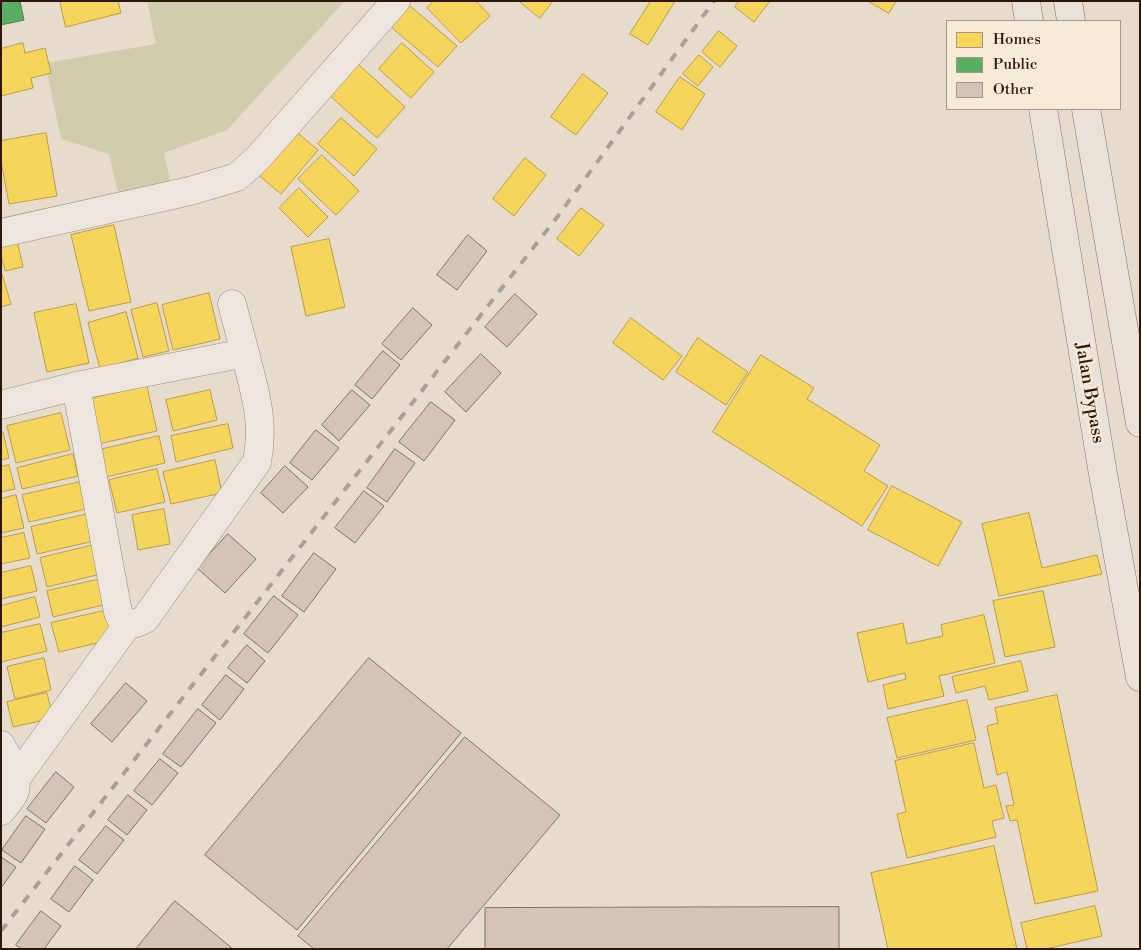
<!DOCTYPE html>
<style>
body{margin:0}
#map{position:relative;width:1141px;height:950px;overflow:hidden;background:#e7dccc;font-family:"Libre Bodoni",serif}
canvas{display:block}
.frame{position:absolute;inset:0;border:2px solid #2d170d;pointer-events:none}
.legend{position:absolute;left:946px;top:20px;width:175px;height:90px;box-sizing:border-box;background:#f7ead7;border:1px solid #a69686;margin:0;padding:6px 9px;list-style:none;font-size:15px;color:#2d170d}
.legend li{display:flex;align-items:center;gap:10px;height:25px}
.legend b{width:25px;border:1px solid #a69686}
</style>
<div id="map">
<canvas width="1141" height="950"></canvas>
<div class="frame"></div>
<ul class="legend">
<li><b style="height:14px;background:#f6d55c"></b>Homes</li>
<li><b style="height:14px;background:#5aae61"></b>Public</li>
<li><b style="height:14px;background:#d4c3b6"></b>Other</li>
</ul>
</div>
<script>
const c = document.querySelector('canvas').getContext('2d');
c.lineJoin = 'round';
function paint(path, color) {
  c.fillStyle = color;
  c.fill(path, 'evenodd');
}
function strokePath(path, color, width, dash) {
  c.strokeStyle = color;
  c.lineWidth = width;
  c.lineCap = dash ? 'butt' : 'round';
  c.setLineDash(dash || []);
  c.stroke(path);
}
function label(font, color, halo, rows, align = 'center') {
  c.font = font + ' "Libre Bodoni",serif';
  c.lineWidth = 5;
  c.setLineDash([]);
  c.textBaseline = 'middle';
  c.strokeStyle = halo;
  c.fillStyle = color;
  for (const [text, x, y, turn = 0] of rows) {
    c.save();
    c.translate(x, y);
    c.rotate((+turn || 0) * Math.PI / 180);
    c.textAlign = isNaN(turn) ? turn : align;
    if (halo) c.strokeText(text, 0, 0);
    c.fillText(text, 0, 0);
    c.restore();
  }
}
paint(new Path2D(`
 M147,1h198l-118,129 -63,23 8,36 -49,26 -14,-61 -48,-15 -16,-76 111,-19z`), '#d0cdac');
const homes = new Path2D(`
 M60,1h58l3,12 -55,14z
 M434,1h42l14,15 -29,27 -34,-35z
 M519,1h34l-13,17z
 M651,1h24l-27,44 -18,-11z
 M739,1h31l-16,21 -19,-15z
 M868,1h28l-7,12z
 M409,5l48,41 -19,21 -48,-41z
 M719,31l18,15 -17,21 -18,-15z
 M23,43l2,10 20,-5 6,25 -20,5 2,10 -32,8v-47z
 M402,43l32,29 -23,26 -32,-29z
 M699,55l14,12 -15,19 -15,-12z
 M357,63l48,44 -28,31 -48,-43z
 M583,74l25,19 -32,42 -25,-18z
 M680,77l25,17 -23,36 -26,-18z
 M341,118l36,31 -23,27 -36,-32z
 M294,130l24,20 -37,44 -25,-21z
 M46,133l11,63 -48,8 -8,-43v-20z
 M322,155l37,36 -23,24 -38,-36z
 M525,158l21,17 -32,41 -21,-17z
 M299,188l29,29 -20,20 -29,-29z
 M581,208l23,17 -25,31 -22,-17z
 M114,225l17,77 -42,9 -18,-76z
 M329,239l16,68 -39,9 -15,-69z
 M17,240l6,27 -18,4 -4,-16v-11z
 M1,271l10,33 -10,3z
 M209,293l11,46 -47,11 -11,-45z
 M157,303l12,48 -26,6 -12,-47z
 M76,304l13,59 -42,9 -13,-59z
 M126,312l12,46 -38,11 -12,-46z
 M631,318l51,38 -19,24 -50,-37z
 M698,338l50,34 -22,33 -50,-33z
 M761,355l53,33 -7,11 73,46 -16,26 24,15 -26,40 -149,-94z
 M147,386l10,45 -59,13 -9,-45z
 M210,390l7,30 -44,11 -7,-31z
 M61,413l9,37 -54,13 -9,-37z
 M228,424l5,24 -57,14 -5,-26z
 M1,432h2l6,26 -8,2z
 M159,436l6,27 -59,14 -7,-27z
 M73,454l5,22 -56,13 -5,-21z
 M215,460l7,33 -51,11 -8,-32z
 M9,465l6,24 -14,3v-25z
 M157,469l8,33 -48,11 -8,-33z
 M80,482l6,27 -57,13 -7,-27z
 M892,486l70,36 -24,44 -70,-36z
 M16,495l8,33 -23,5v-34z
 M164,509l6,35 -32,6 -6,-35z
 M1029,513l13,55 55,-13 5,19 -103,22 -17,-72z
 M88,514l6,27 -57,13 -6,-27z
 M24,533l6,25 -29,6v-26z
 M94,545l7,29 -54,13 -7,-29z
 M31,566l6,25 -36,8v-26z
 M101,579l6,25 -54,13 -6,-26z
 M1043,591l12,56 -50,10 -12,-56z
 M35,597l5,20 -39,10v-21z
 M108,610l6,29 -55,13 -8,-29z
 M984,615l11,48 -56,13 5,20 -56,13 -5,-24 23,-6 -1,-6 -37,9 -11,-49 46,-10 4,21 36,-8 -2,-11z
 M40,624l7,27 -46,11v-29z
 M44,658l7,32 -36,9 -8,-32z
 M1021,661l7,30 -39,9 -4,-14 -29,7 -4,-16z
 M47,693l6,25 -40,9 -6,-25z
 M1057,695l41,196 -63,13 -18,-84 -7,1 -4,-15 8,-1 -7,-33 -10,3 -10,-49 11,-3 -3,-15z
 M967,700l9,40 -79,18 -10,-40z
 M974,743l10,45 12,-3 8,33 -12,3 4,16 -89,21 -10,-44 9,-2 -11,-51z
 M994,846l23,103h-129l-17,-76z
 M1095,906l7,30 -57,13h-18l-6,-26z`);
paint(homes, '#f6d55c');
strokePath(homes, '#ba9c44', 1);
const public = new Path2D(`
 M1,1h19l4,19 -23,5z`);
paint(public, '#5aae61');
strokePath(public, '#4c8148', 1);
const building = new Path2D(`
 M468,235l19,16 -30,39 -20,-15z
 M515,294l22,20 -30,33 -22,-20z
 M413,308l19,17 -31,35 -19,-16z
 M383,351l17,14 -28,34 -17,-14z
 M481,354l20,19 -35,39 -21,-20z
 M352,390l18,15 -31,36 -17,-16z
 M431,402l24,18 -31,41 -25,-19z
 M316,430l23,18 -27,32 -22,-17z
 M395,449l20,14 -28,39 -20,-14z
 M285,466l23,21 -25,26 -22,-20z
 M364,491l20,15 -29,37 -20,-15z
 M228,534l28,25 -31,34 -28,-25z
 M314,553l22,16 -32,43 -22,-16z
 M274,596l24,19 -30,38 -24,-19z
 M247,645l18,16 -18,22 -19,-15z
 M369,658l92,75 -164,197 -92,-75z
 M226,675l18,14 -24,31 -18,-15z
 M126,683l21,18 -35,41 -21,-18z
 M198,709l18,14 -35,44 -18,-13z
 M465,737l95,78 -113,134h-133l-16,-13z
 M160,759l18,14 -26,32 -18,-14z
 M56,772l18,15 -28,36 -19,-14z
 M128,795l19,15 -20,25 -19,-15z
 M26,816l19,13 -24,34 -19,-13z
 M106,826l18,14 -27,34 -18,-14z
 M1,857l15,10 -15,21z
 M75,866l18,14 -24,32 -18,-13z
 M175,901l58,48h-97z
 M839,907v42h-354v-41z
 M41,911l20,15 -17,23h-22l-6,-4z`);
paint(building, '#d4c3b6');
strokePath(building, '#7b7268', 1);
const minor = new Path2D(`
 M1,233l189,-42 47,-14 20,-18 139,-158
 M232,304l13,49
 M1,405l75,-19 169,-33c10,40 20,68 12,109l-112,157c-9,5 -14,6 -23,2l-4,-9 -42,-226
 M1,745c7,13 18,30 14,46 -2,7 -9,14 -14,20
 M15,780l113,-156`);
const highway = new Path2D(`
 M1026,1l3,20
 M1068,1l3,20
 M1043,109l60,365 37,203
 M1086,109l54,314`);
strokePath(minor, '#958c82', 29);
strokePath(highway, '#7b7268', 29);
strokePath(minor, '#ece6de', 28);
strokePath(highway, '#e8e2d9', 28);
strokePath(new Path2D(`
 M1,931l557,-715 156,-215`), '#a7a099', 4, [9, 9]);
label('18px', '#2d170d', '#f7ead7', [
 ["Jalan Bypass",1089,393,80]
]);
</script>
